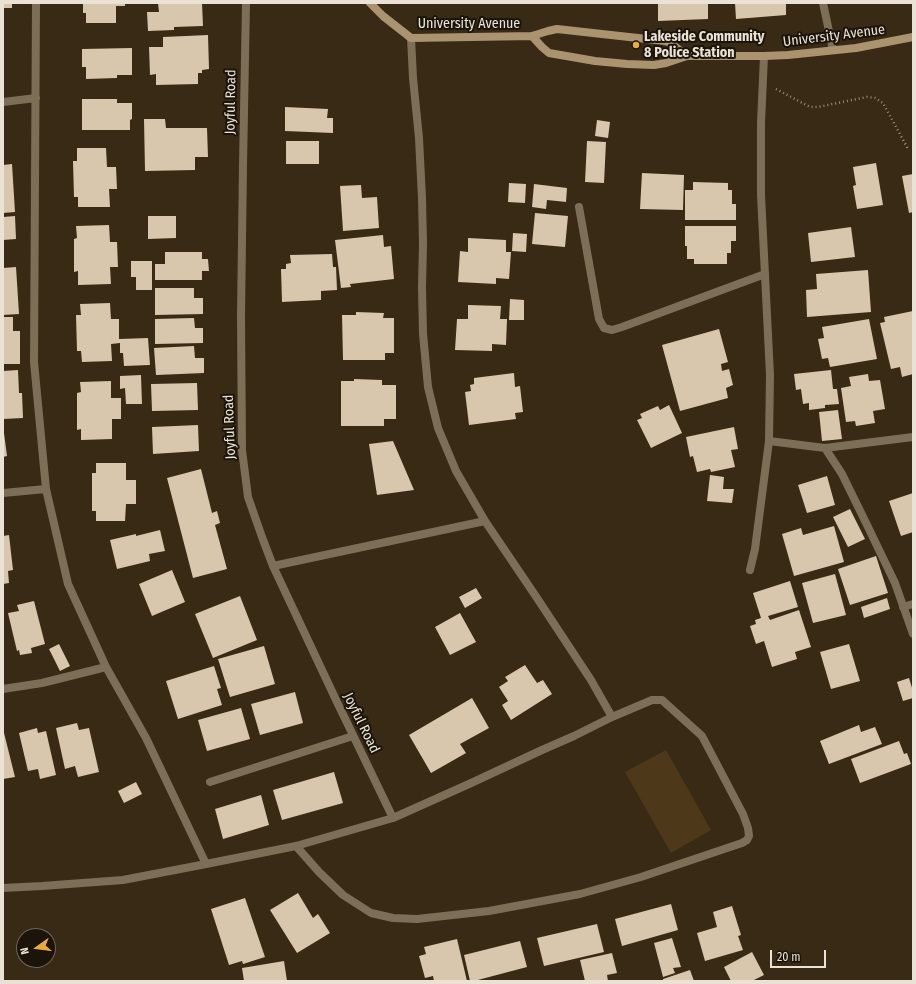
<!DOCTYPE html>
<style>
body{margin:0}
#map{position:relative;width:916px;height:984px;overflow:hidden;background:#382a15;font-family:"Fira Sans Condensed",sans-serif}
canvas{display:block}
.frame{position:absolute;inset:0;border:4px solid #ebe2d6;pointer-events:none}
.north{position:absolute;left:16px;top:928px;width:40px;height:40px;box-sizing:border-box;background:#1a140b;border:1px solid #6e665c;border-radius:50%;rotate:256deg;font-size:11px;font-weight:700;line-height:16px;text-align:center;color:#ebe2d6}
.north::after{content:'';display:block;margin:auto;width:14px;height:18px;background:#eaaa39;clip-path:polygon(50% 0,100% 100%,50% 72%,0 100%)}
.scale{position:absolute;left:770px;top:950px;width:56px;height:18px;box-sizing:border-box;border:2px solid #ebe2d6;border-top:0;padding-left:5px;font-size:12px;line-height:14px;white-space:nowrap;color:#ebe2d6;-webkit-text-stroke:3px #1a140b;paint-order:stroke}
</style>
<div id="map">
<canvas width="916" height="984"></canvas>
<div class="frame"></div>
<div class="north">N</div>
<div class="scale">20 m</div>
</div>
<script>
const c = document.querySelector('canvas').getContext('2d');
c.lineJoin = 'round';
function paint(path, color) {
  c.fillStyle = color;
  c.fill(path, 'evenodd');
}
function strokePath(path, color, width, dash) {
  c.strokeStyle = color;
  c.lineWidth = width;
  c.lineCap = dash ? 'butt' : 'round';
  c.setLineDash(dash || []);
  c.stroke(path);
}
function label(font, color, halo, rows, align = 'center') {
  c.font = font + ' "Fira Sans Condensed",sans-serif';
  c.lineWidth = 4;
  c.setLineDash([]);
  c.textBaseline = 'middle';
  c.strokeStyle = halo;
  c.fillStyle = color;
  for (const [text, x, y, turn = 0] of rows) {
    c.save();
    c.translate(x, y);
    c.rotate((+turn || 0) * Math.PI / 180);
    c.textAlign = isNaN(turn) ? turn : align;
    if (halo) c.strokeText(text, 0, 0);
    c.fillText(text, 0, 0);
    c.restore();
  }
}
paint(new Path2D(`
 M666,750l45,80 -40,23 -46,-81z`), '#4d3919');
paint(new Path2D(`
 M3,3h9v5h-9z
 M83,3h42v3h-9v17h-30v-10h-3z
 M158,3h44l1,23 -29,1v3l-26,1 -1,-19h12z
 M658,3h50v16l-50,2z
 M735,3h51v12l-50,4z
 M208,35l1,34 -7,1v3h-4v11l-42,1v-11l-6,1 -1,-28h14v-10z
 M132,48v27h-15v3l-31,1v-12h-4v-18z
 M82,99h35v4h15v16l-2,1v10h-48z
 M285,107l43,2 -1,9h6v15l-48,-2z
 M144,119h21l1,9h41l1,29h-13v13l-50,1z
 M597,120l13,2 -2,16 -13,-2z
 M286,141h33v23h-33z
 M587,141l19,1 -2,41 -19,-1z
 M77,148h29l1,19h9l1,22h-8l1,18h-32v-10h-4l-1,-36h4z
 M876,163l7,42 -26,4 -4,-23 3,-1 -3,-18z
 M12,164l3,48 -12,1v-48z
 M642,173l42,2 -1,35 -43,-1z
 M913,174v38l-4,1 -7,-37z
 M693,182l35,1v7h4v14h4v16h-51v-30h8z
 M509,183l17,1 -1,19 -17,-1z
 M534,184l33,4 -1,14 -19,-2 -1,9 -14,-2z
 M361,185l1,13 15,-1 2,31 -36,3 -3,-45z
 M535,213l33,3 -3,31 -33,-3z
 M15,216l1,23 -13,1v-23z
 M148,216h28v22l-28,1z
 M109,225l1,17h7l1,25h-8l1,17 -33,1v-14l-4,1v-33l3,-1 -1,-12z
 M685,226h51v15h-5v12h-4v11h-33v-5h-7v-13h-2z
 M851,227l4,30 -44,5 -3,-29z
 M513,233l14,1 -1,18 -14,-1z
 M383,235l1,12 7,-1 3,33 -44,5 1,3 -10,1 -6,-48z
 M468,238l38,2v12h5l-2,27 -13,-1v6l-38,-2 2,-31 8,1z
 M165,252h37v7h6l1,12h-7v9h-47v-16h10z
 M332,254l1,13h3l1,23 -16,1v9l-39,2 -1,-33h5v-5l5,-1 -1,-8z
 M131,261h21v29h-16v-13h-5z
 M16,267l3,47 -16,1v-47z
 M868,270l3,42 -64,5 -1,-27 11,-1 -1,-15z
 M155,288h39v10h9v16l-48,1z
 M510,299l14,1v20h-15z
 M110,303l1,16h8v20l29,-1 2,27 -26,1 -1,-13h-3v-10l-9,1 1,17 -30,1 -1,-11h-4l-1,-36h5l-1,-11z
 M468,305l33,1 -1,13h7l-1,26 -14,-1v7l-37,-1 2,-31h11z
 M913,311v63l-11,3 -2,-10 -9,2 -11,-46 5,-1 -1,-5z
 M356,312l28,1 -1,5h11v35h-9v7h-42l-1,-45h14z
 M3,317h10v14h7v33h-17z
 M194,318l1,10h8v15l-48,1v-25z
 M869,319l8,40 -47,8 -2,-9 -6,1 -4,-20 6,-1 -2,-11z
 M719,329l9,33 -7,2 1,7 7,-2 4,16 -7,3 2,10 -48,13 -18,-66z
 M194,346l1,12h9v15l-48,2 -2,-27z
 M18,370l1,23h3l1,25 -20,1v-48z
 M831,370l2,19h4l2,15 -14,1v3l-16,2v-7l-6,1 -2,-15 -5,1 -2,-16z
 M514,373l1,14 5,-1 3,26 -8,1 1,6 -47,6 -4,-33 6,-1 -1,-6 4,-1v-6z
 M868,374l1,7 11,-1 5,29 -12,2 2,12 -19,3 -1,-5 -9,1 -5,-34 10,-2 -2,-9z
 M141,375l1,29h-16l-1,-16 -5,1v-13z
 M354,379l28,1v5h14v34h-12v7h-43v-45h13z
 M111,381v17h10v21h-9v20l-31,1v-11l-4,1v-37l4,-1 -1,-10z
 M197,383l1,27 -46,1 -1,-27z
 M669,405l13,28 -31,15 -14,-28 5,-2 -2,-4 18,-8 2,4z
 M838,410l4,29 -20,2 -3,-29z
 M198,425l1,26 -46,3 -1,-27z
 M734,427l4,22 -7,1 4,17 -24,5 -1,-3 -13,3 -4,-16 -3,1 -4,-20z
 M3,433h1l3,23 -4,1z
 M393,441l21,49 -37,5 -8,-51z
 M96,463h30v17h10v24h-10l-1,17h-29v-10h-4v-38h4z
 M201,469l11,44 5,-2 3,12 -5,2 12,44 -34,9 -26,-100z
 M710,475l14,2 -1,12h11l-2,14 -25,-2z
 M827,476l8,29 -28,8 -9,-28z
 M913,493v39l-12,4 -12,-35z
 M850,509l15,30 -17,8 -15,-30z
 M834,526l10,36 -50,14 -12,-42 19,-6 2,7z
 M160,530l5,21 -16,3 1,7 -33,8 -7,-29 26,-6v2z
 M9,535l4,35 -5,1 1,12 -6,1v-48z
 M876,556l12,37 -38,12 -12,-36z
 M172,570l13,32 -33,14 -13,-32z
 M835,574l11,41 -33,8 -11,-40z
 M790,581l8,26 -30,9 2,4 29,-10 12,37 -16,5 2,7 -25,8 -8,-26 -8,3 -6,-18 6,-2 -1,-4 6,-2 -8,-25z
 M476,588l6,10 -17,10 -6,-11z
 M240,596l17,44 -44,18 -18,-44z
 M887,598l3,11 -26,9 -3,-11z
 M34,601l11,43 -14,4 1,5 -12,2 -1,-5 -2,1 -9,-38 11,-2 -2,-6z
 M460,613l16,29 -26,13 -15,-28z
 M59,644l11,22 -10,5 -11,-22z
 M849,644l11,37 -29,8 -11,-37z
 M264,646l11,38 -45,13 -12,-38z
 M525,665l12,18 6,-3 9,14 -41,26 -9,-15 6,-4 -9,-14 9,-6 -3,-4z
 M214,666l7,22 -4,1 5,16 -44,14 -12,-38z
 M909,678l4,13v7l-10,3 -6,-19z
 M295,692l8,31 -43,12 -9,-31z
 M472,698l17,30 -29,16 6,9 -35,20 -22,-38z
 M241,708l9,31 -43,12 -9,-31z
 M77,723l2,7 10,-2 10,44 -21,5 -3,-11 -10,3 -9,-41z
 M859,725l2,7 14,-5 7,17 -53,20 -9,-23z
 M37,728l1,5 8,-2 10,44 -16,4 -2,-10 -10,2 -9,-38z
 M3,733h1l11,44 -12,2z
 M899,741l5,13 3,-1 4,11 -51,19 -9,-24z
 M334,772l9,31 -61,17 -9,-30z
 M136,782l6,12 -18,9 -6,-12z
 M261,795l8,30 -46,14 -8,-30z
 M298,893l15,25 5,-4 12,19 -33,20 -27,-43z
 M245,898l20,59 -22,7 -1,-3 -13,4 -18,-56z
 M671,904l7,26 -56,16 -7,-27z
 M732,906l9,29 -3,1 5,14 -38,11 -8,-28 20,-6 -4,-15z
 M597,924l7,28 -60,14 -7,-28z
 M672,938l9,29 -8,1 2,5 -12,4 -9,-34z
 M457,939l10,42h-33l-1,-5 -8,2 -6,-22 7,-2 -2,-7z
 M520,941l7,26 -53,14h-4l-6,-26z
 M752,952l12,23 -12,6h-21l-7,-14z
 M612,953l5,20 -10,2 1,6h-23l-5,-21z
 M284,961l3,20h-43l-2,-13z
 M690,970l4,11h-31v-2z`), '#d8c7ad');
strokePath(new Path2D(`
 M776,89l34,18h8l49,-10 8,1 8,5 25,46`), '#9a8f7f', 2.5, [1, 3]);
strokePath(new Path2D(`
 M903,607l10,-3`), '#7d6e58', 8);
strokePath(new Path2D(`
 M36,3l-2,359 12,127 22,95 38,83 40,71 60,126 90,-18 97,-28 76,-34 73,-34 32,-14 38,-19 40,-17h10l40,36 41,78 5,14 1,8 -2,4 -5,3 -101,34 -61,17 -91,17 -72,8 -24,-1 -22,-5 -28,-18 -24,-23 -23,-26
 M246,3l-3,162 -2,151 1,134 6,47 14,40 11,29 64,136 56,116
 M823,3l10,47
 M411,38l2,40 6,60 3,60 1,46 -1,43 1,47 5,53 10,41 18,43 29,50 52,77 54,82 21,37
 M3,102l33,-4
 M579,207l20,112 5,9 8,2 10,-3 143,-53
 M769,441l56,7 88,-11
 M825,448l17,26 26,53 27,56 18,51
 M3,493l43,-4
 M273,566l212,-45
 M750,570l5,-21 14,-108 1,-66 -9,-180v-72l3,-67
 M3,689l39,-6 64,-16
 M210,782l143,-46
 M3,888l39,-2 81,-6 83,-16`), '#7d6e58', 8);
strokePath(new Path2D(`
 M370,3l13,13 28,22 121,-2 16,-5 9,-2 108,12 4,1 18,14
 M532,36l10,11 7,6 46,8 32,3 27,1 12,-2 21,-7h77l24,-1 68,-7 57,-11`), '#ab936f', 8);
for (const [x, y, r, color] of [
 [636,45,4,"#eaaa39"]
]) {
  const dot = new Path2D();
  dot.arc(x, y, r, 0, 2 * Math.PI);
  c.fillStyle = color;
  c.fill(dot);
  strokePath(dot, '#1a140b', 1.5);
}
label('14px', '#ebe2d6', '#1a140b', [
 ["University Avenue",469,24],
 ["University Avenue",834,36,-7],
 ["Joyful Road",231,102,-89],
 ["Joyful Road",230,427,-92],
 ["Joyful Road",361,723,64]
]);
label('bold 14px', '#ebe2d6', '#1a140b', [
 ["Lakeside Community",644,37],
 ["8 Police Station",644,53]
], 'left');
</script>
